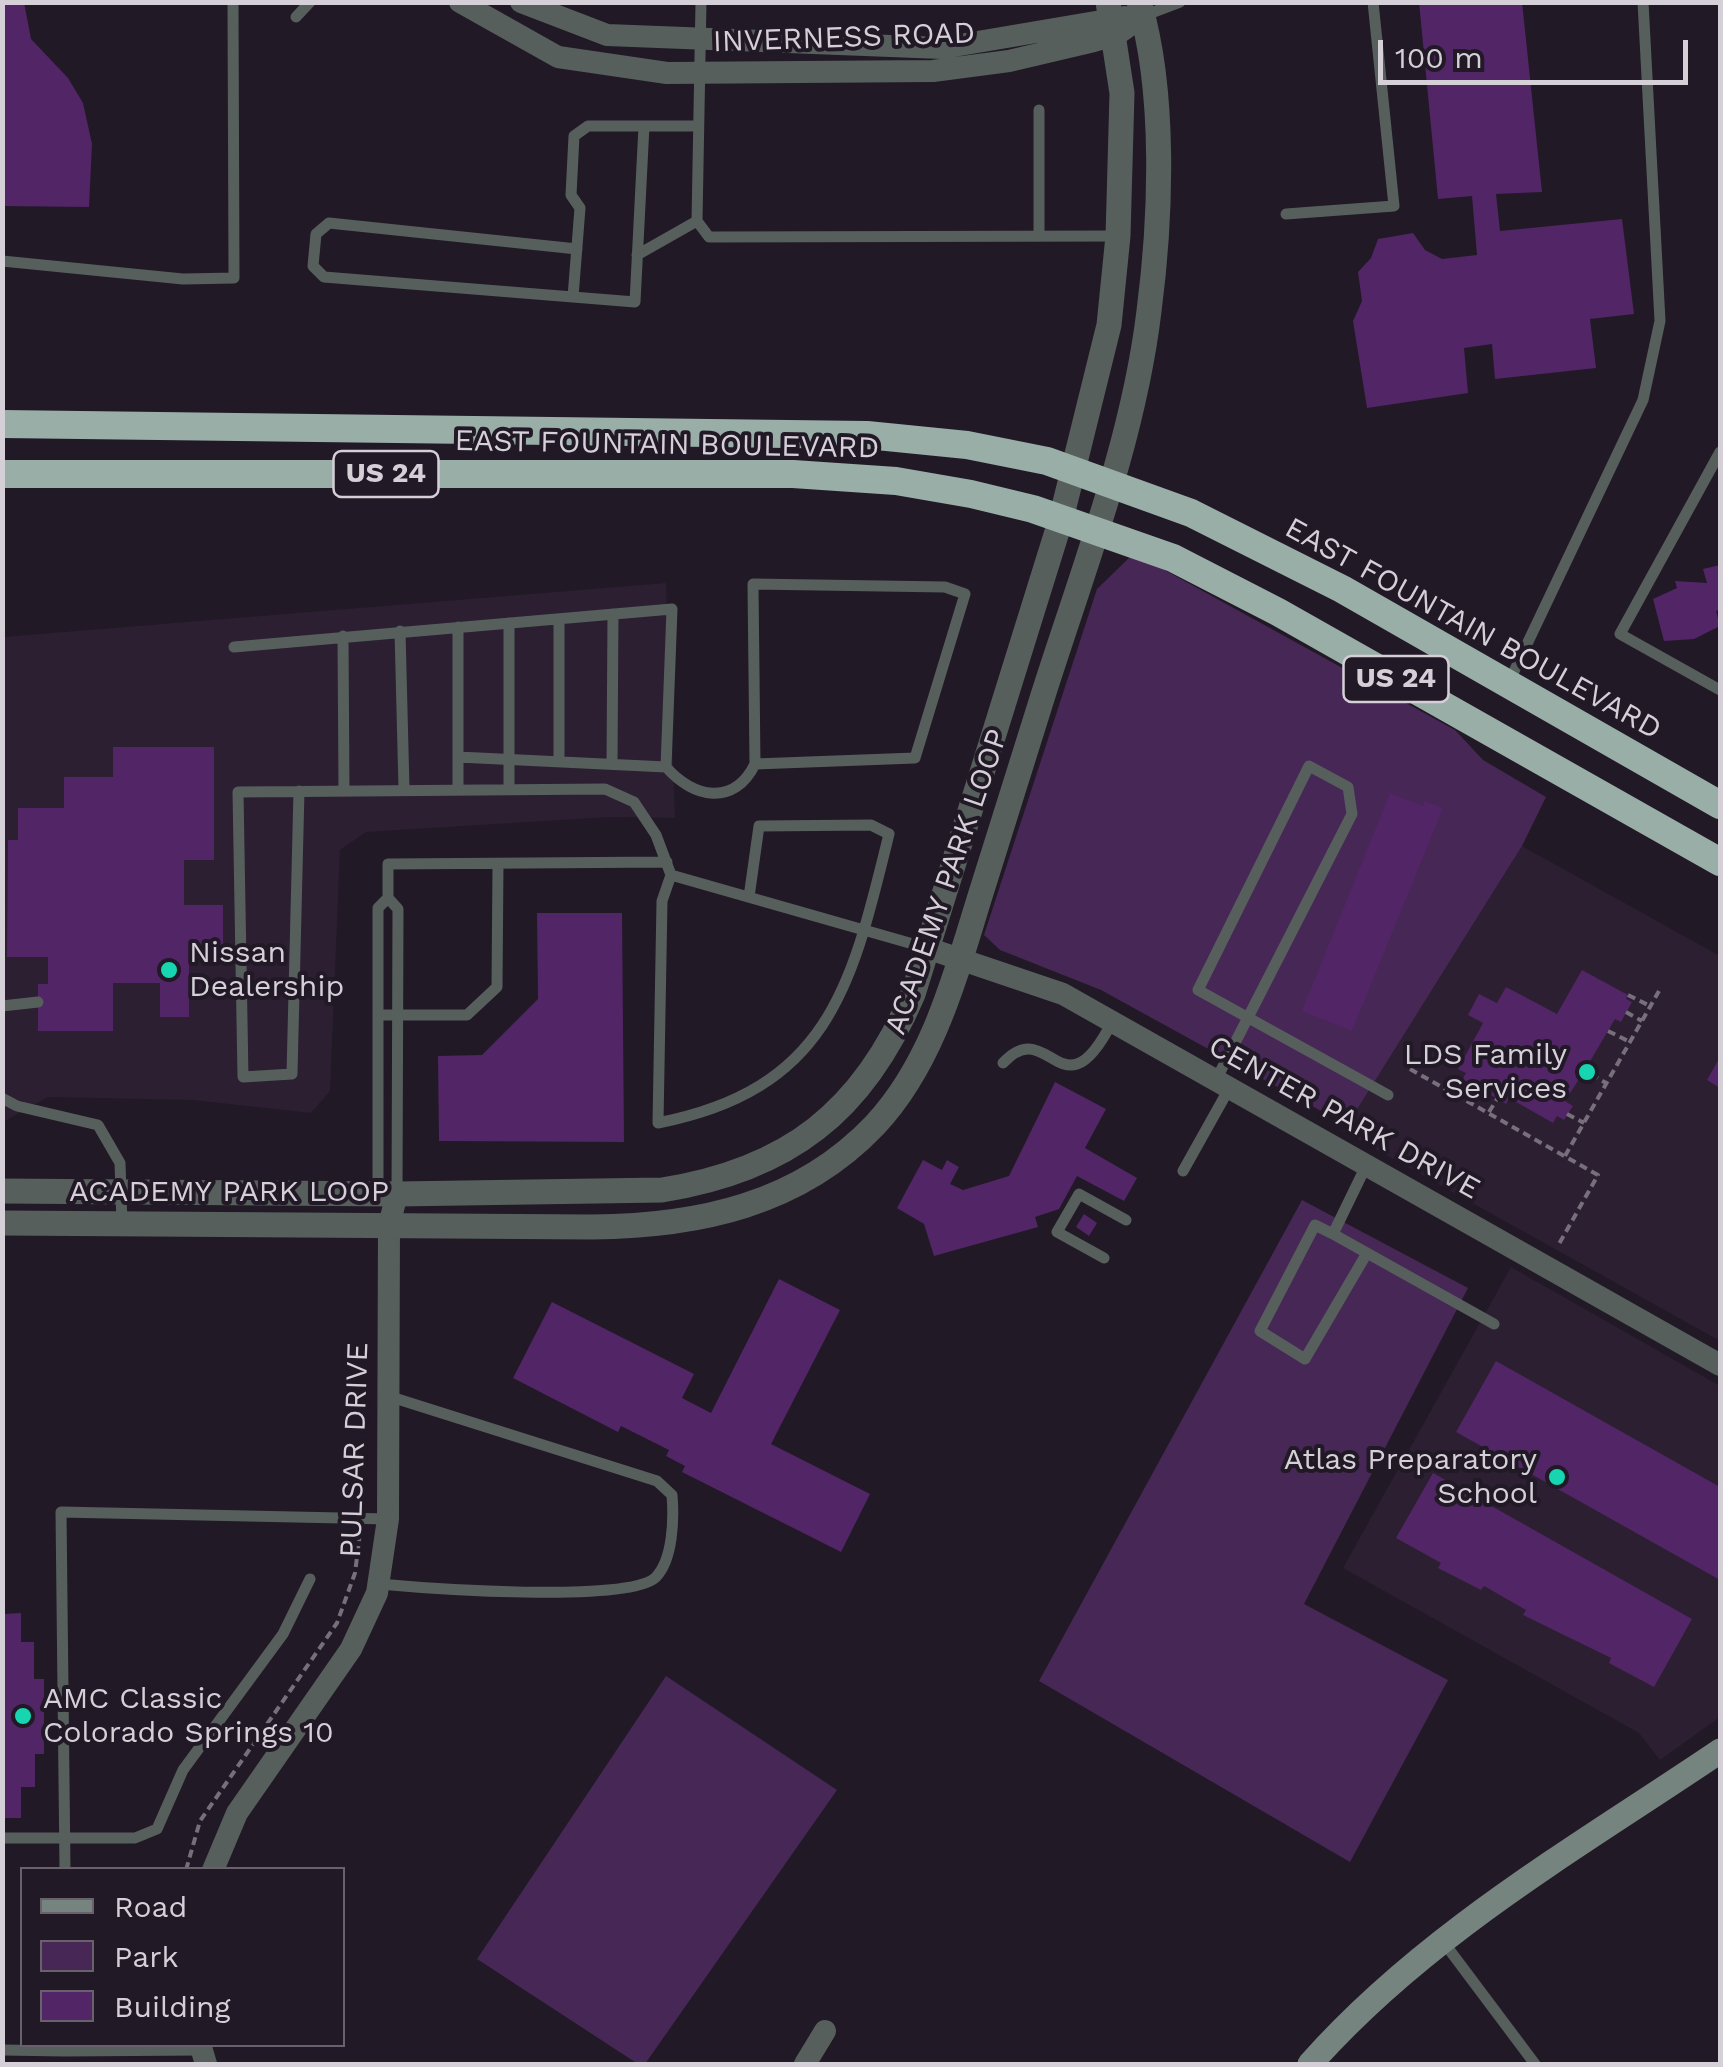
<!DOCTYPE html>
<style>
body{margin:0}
#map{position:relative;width:1723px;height:2067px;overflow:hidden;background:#211926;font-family:"Work Sans",sans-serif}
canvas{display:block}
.frame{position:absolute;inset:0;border:5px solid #d5cfd8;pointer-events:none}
.legend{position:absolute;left:20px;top:1867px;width:325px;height:180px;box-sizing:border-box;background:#211926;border:2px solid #69626d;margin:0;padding:12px 18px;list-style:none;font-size:30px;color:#d5cfd8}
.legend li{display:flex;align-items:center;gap:20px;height:50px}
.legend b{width:50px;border:2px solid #69626d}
.scale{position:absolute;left:1378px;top:40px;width:310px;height:45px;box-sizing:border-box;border:5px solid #d5cfd8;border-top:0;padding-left:12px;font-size:30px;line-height:35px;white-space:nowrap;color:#d5cfd8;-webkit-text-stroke:8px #211926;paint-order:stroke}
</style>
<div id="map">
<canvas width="1723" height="2067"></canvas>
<div class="frame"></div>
<ul class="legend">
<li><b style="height:12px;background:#768480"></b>Road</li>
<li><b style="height:28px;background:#472755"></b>Park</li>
<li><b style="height:28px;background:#522566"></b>Building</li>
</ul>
<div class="scale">100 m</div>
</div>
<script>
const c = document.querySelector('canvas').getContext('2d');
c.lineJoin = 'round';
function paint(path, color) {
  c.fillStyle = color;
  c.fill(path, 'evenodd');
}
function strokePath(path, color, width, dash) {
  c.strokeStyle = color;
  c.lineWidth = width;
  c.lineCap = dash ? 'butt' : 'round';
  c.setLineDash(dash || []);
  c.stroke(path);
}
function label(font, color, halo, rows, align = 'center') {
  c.font = font + ' "Work Sans",sans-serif';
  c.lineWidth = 8;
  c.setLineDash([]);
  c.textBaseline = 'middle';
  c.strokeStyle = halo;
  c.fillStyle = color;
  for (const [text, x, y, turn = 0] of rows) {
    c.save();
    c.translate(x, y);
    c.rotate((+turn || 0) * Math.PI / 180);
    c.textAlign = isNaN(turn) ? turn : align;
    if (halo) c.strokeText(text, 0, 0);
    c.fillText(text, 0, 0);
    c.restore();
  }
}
paint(new Path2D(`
 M666,583l9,235 -65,-1 -244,15 -26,18 -10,241 -19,22 -118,-13 -145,-3 -45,25v-485z
 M1522,846l198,110v385l-377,-210z
 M1511,1267l209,119v331l-60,43 -21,-27 -296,-165z`), '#2b1f31');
paint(new Path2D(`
 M1130,557l31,11 294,162 28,30 63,37 -24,49 -166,265 -26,5 -229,-126 -101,-40 -16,-15 113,-346z
 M1302,1200l166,88 -164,316 144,76 -98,182 -311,-181z
 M666,1676l171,114 -192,274h-7l-161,-105z`), '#472755');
paint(new Path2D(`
 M2,2h22l7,37 37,39 15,25 9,41 -3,63 -87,-1z
 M1419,2h103l20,190 -46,2 4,37 122,-12 12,95 -44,5 6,49 -101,11 -3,-35 -28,4 4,45 -101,15 -14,-87 9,-20 -4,-29 13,-14 7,-19 35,-6 12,17 17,9 35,-4 -5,-59 -34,3z
 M1720,565v45l-4,1 4,15 -26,13 -30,2 -11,-42 24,-11 -2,-7 32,2 -4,-14z
 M113,747h101v113h-30v45h39v48h-34v64h-29v-34h-47v48h-75v-47h10v-27h-41l1,-117h10v-32h46v-31h49z
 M1390,793l33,13 1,-5 19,7 -91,223 -50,-20z
 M537,913h85l2,229 -185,-1 -1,-85 44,-1 56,-56z
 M1582,970l46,25 -2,4 6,3 -11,20 -6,-3 -26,44 6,3 -8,14 -6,-4 -16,25 8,5 -9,14 -7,-4 -4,7 -44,-25 -3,6 -15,-9 3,-6 -13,-8 -4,7 -15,-8 4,-7 -8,-4 25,-46 -15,-8 11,-21 18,9 9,-16 51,27z
 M1720,1057v31l-13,-8z
 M1055,1082l51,27 -21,39 52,30 -13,23 -47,-25 -18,33 -24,8 3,10 -104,29 -10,-32 -27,-16 26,-48 19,10 5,-10 12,7 -9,17 13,6 46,-14z
 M1084,1214l13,9 -8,13 -13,-9z
 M779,1279l61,31 -69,134 99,50 -29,58 -159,-80 3,-6 -19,-10 3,-6 -48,-24 -3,6 -105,-54 39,-76 142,72 -12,24 29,15z
 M1496,1361l224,126v93l-264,-148z
 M1433,1473l259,146 -38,68 -45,-24 2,-5 -88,-43 3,-5 -42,-24 -3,4 -43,-22 3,-5 -45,-25z
 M21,1613v29h13v37h10v75h-9v33h-14v31h-19v-204z`), '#522566');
strokePath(new Path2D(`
 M1628,995l22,11
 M1626,1012l16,9
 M1608,1031l22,11
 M1410,1069l188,106 -39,69
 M1591,1074l15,9
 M1461,1097l8,-14
 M1489,1112l8,-13
 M1567,1114l17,9
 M1565,1156l94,-165
 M186,1870l14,-49 137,-198 18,-50 5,-40`), '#776f7b', 4, [8, 5]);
strokePath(new Path2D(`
 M701,2l-4,219 12,16 409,-1
 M1143,16l37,-14
 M296,17l14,-15
 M1039,110v126
 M644,126l-9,176 -62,-5 7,-89 -9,-13 3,-59 14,-10h110
 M1286,214l108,-8 -21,-204
 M637,255l60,-34
 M2,261l181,18 51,-1 -1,-276
 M573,297l-249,-20 -11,-11 3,-32 13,-11 248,26
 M1720,452l-100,182 100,56
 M509,623v166
 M458,627v130
 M400,631l4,158
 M343,636l1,155
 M234,647l438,-38 -6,158c27,31 68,40 89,-3l-2,-180 192,3 20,7 -50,164 -160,6
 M1508,684l135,-284 17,-79 -17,-319
 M559,762v-143
 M612,764l1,-150
 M458,789v-32l208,10
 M299,791l-7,283 -49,3 -5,-285 367,-3 29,13 22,33 15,40 256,73
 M671,875l-9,26 -4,222c172,-34 194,-138 231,-289l-18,-9 -112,1 -10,71
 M388,898v-34l279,-2
 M2,1006l36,-4
 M378,1015h89l30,-28 1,-123
 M1003,1063c46,-50 59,57 109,-41
 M1216,1080l136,-266 -4,-27 -39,-21 -111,224 190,105
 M2,1098l15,8 81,19 22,38 2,61
 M1366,1166l-33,68 -18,-9 -55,106 45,28 62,-106
 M1183,1171l47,-84
 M378,1194v-286l10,-10 10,11 -1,285
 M1333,1234l161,90
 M1104,1258l-47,-26 22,-38 47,26
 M379,1584c44,4 251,20 277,-7 17,-18 18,-58 16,-82l-15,-14 -269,-85
 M2,1838h133l22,-9 26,-59 100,-136 27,-55
 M65,1870l-4,-358 327,7
 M1442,1940l93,124
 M65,2044v7l136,-1
 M2,2050l63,1`), '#565f5c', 11);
strokePath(new Path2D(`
 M460,2l98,55 109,16 266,-2 76,-10 85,-20 22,-6 27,-19
 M521,2l86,33 335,13 183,-31
 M927,948l136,46 657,371
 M213,1870l24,-57 114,-164 26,-56 11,-74 1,-294 8,-31
 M200,2044l6,20
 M805,2064l20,-33`), '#565f5c', 22);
strokePath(new Path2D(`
 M2,1191l395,3 265,-4c126,-20 201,-78 251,-196l148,-475 48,-194 9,-89 4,-143 -14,-91
 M2,1223l590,4c106,-1 207,-22 283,-102 59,-63 81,-152 106,-232 20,-63 39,-125 59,-188 40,-128 93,-260 109,-394 12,-92 17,-219 -10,-309`), '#565f5c', 25);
strokePath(new Path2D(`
 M1310,2064c115,-130 268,-217 410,-313`), '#768480', 25);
strokePath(new Path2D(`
 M2,424l865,11 100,10 80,16 144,52 151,76 378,216
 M2,474h791l103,7 75,13 62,15 140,49 105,54 442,250`), '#9aaea8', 28);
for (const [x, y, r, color] of [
 [169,970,10,"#18d5b2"],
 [1587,1072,10,"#18d5b2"],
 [1557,1477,10,"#18d5b2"],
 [23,1716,10,"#18d5b2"]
]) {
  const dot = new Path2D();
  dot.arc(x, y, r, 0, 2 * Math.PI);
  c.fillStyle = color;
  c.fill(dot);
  strokePath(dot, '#211926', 4);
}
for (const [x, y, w] of [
 [386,474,105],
 [1396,679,105]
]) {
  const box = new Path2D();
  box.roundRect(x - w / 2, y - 23, w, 46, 8);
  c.fillStyle = '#211926';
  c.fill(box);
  strokePath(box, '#d5cfd8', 2.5);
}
label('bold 28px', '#d5cfd8', null, [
 ["US 24",386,474],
 ["US 24",1396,679]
]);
label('30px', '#d5cfd8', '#211926', [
 ["INVERNESS ROAD",844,38,-2],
 ["EAST FOUNTAIN BOULEVARD",667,445,1],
 ["EAST FOUNTAIN BOULEVARD",1473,629,29],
 ["ACADEMY PARK LOOP",947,882,-71],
 ["CENTER PARK DRIVE",1344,1118,29],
 ["ACADEMY PARK LOOP",229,1192],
 ["PULSAR DRIVE",355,1450,-88]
]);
label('30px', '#d5cfd8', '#211926', [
 ["Nissan",189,953],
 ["Dealership",189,987],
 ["LDS Family",1567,1055,"right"],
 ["Services",1567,1089,"right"],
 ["Atlas Preparatory",1537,1460,"right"],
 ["School",1537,1494,"right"],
 ["AMC Classic",43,1699],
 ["Colorado Springs 10",43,1733]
], 'left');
</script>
